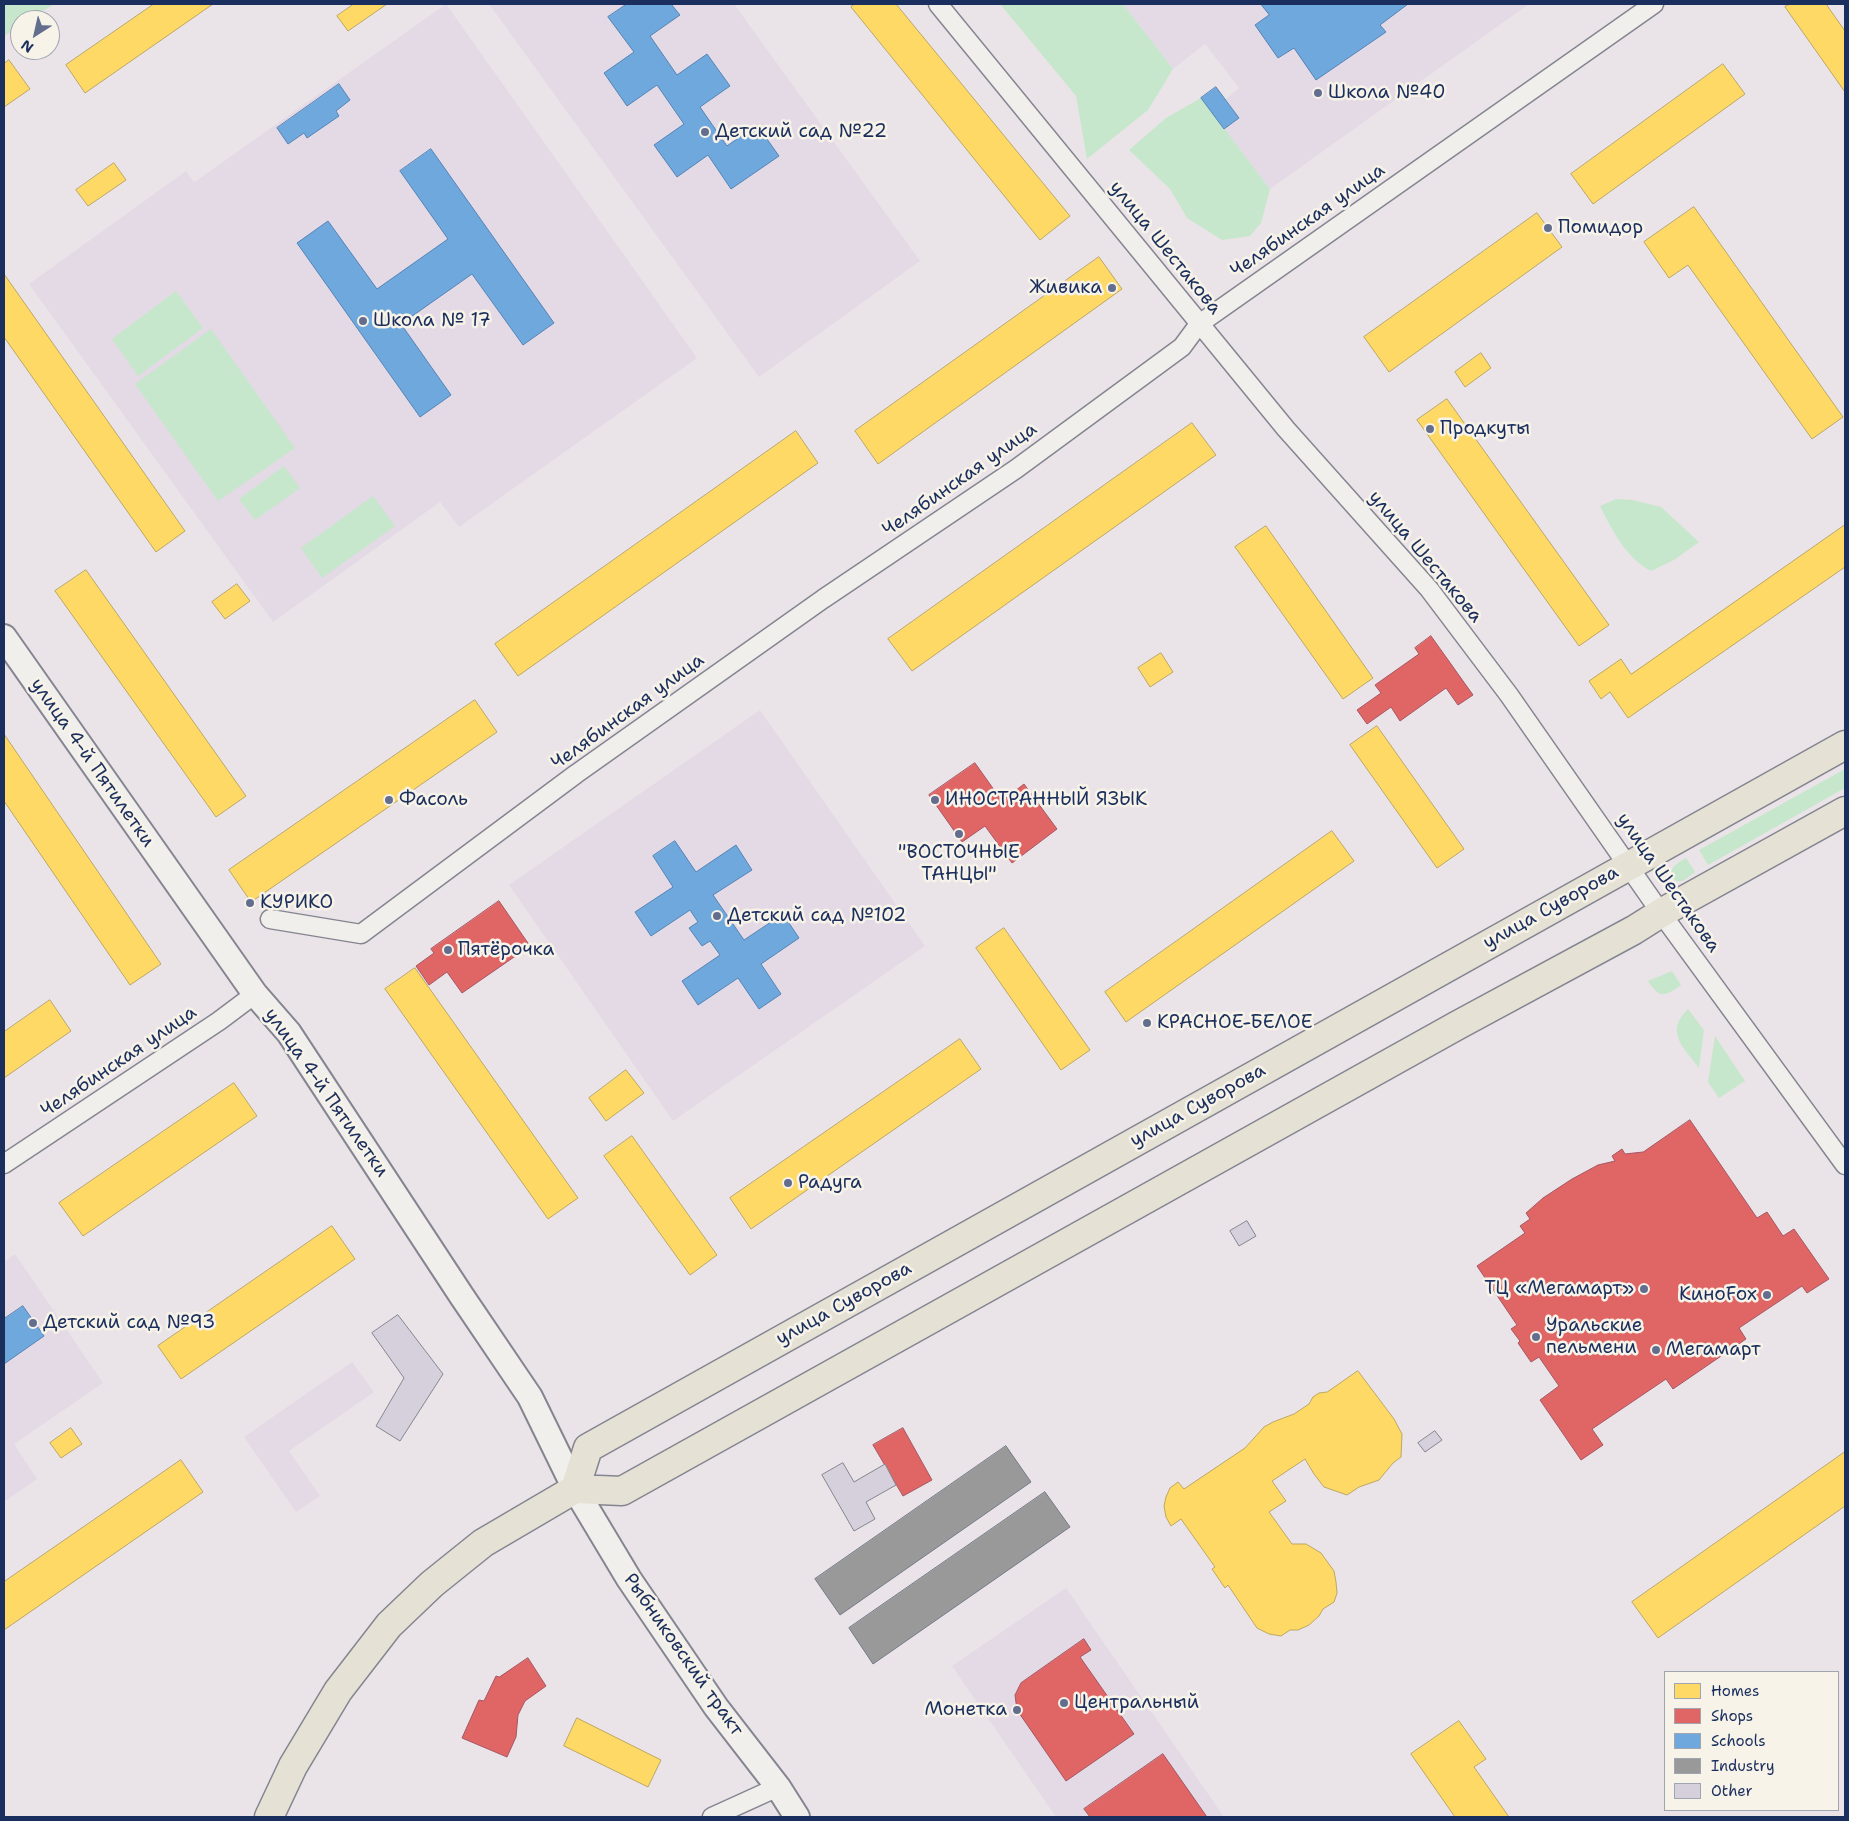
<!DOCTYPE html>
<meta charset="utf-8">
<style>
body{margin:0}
#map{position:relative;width:1849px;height:1821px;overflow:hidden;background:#eae4e8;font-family:"Shantell Sans",sans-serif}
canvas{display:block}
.frame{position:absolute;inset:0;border:5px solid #1b2f5e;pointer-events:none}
.legend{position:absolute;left:1664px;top:1671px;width:175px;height:140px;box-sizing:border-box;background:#f7f3e8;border:1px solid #9fa5b1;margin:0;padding:6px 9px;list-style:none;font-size:15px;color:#1b2f5e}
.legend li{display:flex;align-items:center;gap:10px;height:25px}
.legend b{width:25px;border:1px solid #9fa5b1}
.north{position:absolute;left:10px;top:10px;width:50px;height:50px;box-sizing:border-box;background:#f7f3e8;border:1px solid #9fa5b1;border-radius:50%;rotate:215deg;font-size:14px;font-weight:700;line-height:20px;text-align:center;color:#1b2f5e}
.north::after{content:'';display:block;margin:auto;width:18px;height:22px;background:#636e8e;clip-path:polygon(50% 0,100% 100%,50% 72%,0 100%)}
</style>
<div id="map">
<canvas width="1849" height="1821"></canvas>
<div class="frame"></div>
<ul class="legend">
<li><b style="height:14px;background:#ffd966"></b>Homes</li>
<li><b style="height:14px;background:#e06666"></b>Shops</li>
<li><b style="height:14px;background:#6fa8dc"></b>Schools</li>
<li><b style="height:14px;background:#999"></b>Industry</li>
<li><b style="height:14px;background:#d6d0dc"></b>Other</li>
</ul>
<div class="north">N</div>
</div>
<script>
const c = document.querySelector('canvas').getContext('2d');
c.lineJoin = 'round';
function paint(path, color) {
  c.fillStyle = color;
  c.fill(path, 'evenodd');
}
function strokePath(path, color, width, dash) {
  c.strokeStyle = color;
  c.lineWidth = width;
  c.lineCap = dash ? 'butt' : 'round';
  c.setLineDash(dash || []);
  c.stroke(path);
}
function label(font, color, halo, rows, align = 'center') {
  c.font = font + ' "Shantell Sans",sans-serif';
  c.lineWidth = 5;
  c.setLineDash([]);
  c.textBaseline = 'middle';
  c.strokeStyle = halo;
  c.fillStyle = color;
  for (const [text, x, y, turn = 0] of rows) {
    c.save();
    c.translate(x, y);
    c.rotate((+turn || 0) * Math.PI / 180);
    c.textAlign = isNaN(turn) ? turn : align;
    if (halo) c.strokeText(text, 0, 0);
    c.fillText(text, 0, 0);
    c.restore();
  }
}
paint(new Path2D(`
 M446,4l251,354 -238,169 -19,-25 -167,120 -244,-338 157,-113 8,11 2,-1z
 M489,4h245l186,257 -161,116z
 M1123,4h406l-259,185 -46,-60 15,-11 -13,-19 13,-11 -34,-44 -32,25z
 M760,710l165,236 -252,175 -164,-236z
 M15,1254l88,129 -89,61 23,35 -33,23v-240z
 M352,1362l22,30 -85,59 31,45 -24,16 -52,-75z
 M1066,1588l158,229h-168l-104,-151z`), '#e3dae6');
paint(new Path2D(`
 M4,4h50l-25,16h-9v6l-16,10z
 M1000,4h123l50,65 -25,41 -61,49 -11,-63z
 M1201,98l69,91 -9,34 -11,13 -28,4 -35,-22 -17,-29 -41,-39 37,-32z
 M176,291l27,37 -65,48 -26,-37z
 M211,329l84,119 -77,53 -83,-117z
 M284,466l16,22 -45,32 -16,-21z
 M373,496l22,30 -73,52 -21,-30z
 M1616,499l17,1 28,7 38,35 -25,18 -23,11c-25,-13 -39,-41 -51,-65z
 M1845,769v19l-137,77 -9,-15z
 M1686,858l9,14 -12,9h-7l-6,-6c2,-10 8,-12 16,-17z
 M1672,971l9,14c-17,12 -21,14 -33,-4z
 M1688,1009l16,21 -5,38c-15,-20 -35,-36 -11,-59z
 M1715,1036l30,45 -26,17 -11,-16z`), '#c6e7cb');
const homes = new Path2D(`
 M154,4h59l-128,89 -19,-28z
 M354,4h33l-39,27 -11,-15z
 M855,4h41l174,212 -30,24 -189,-233z
 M1790,4h36l19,27v61l-60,-85z
 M9,60l21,29 -26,18v-43z
 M1723,64l22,30 -152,110 -22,-30z
 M114,163l12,17 -38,26 -12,-16z
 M1694,207l149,210 -31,22 -124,-174 -19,13 -25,-36z
 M1537,213l25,34 -173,125 -25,-35z
 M1099,257l23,32 -244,175 -23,-33z
 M4,274l181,257 -29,21 -152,-215z
 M1481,353l10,15 -26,19 -10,-15z
 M1447,399l162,226 -30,21 -162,-226z
 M1192,423l24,32 -304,216 -24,-32z
 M796,431l22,32 -300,213 -23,-32z
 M1845,525v42l-217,151 -18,-26 -9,7 -12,-18 32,-22 10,15z
 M1266,526l107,152 -30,21 -108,-152z
 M86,570l160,226 -30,21 -161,-226z
 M237,584l13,17 -25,18 -13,-17z
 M1161,653l12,19 -23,15 -12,-19z
 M475,700l22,32 -246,170 -22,-32z
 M1377,726l87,123 -27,19 -87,-123z
 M4,734l157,230 -31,21 -126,-184z
 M1332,831l22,30 -228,161 -21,-30z
 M1004,928l86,122 -29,20 -85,-122z
 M415,968l163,230 -30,21 -163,-230z
 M50,1000l21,31 -67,47v-46z
 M960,1039l21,30 -230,160 -21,-31z
 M626,1070l18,23 -38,28 -17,-23z
 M234,1083l23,33 -174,120 -24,-33z
 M632,1136l85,119 -27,20 -86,-119z
 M332,1226l23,33 -174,120 -23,-33z
 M1358,1371l36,48 8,15 -1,23 -8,6 -14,17 -20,7 -12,8 -23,-8 -10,-13 -9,-15 -33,22 14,20 -17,11 23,32h14l15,9 13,18 2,11 1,11 -3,9 -11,7 -4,7 -10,9 -11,5h-8l-9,6 -12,-2 -12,-6 -29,-43 -3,3 -13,-19 3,-2 -34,-48 -10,7 -5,-9 -2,-11 2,-9 4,-9 8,-6 6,7 61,-41 19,-21 9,-5 21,-8 15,-10 4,-7 6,-4 8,-1z
 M71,1428l11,16 -21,14 -11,-15z
 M1845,1452v54l-187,132 -26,-36z
 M181,1460l22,32 -199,138v-48z
 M577,1718l84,42 -13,27 -84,-41z
 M1459,1721l27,38 -12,8 35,50h-54l-44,-63z`);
paint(homes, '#ffd966');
strokePath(homes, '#bba664', 1);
const shops = new Path2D(`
 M1431,636l42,59 -15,10 -12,-17 -46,33 -9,-14 -24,17 -10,-14 24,-17 -6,-8 44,-31 -4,-6z
 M975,763l27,38 22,-17 33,45 -45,34 -27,-37 -23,16 -33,-47z
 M499,901l31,45 -68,47 -15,-21 -18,13 -13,-19 18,-13 -3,-4z
 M1690,1120l67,98 10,-6 16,24 11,-7 35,50 -22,14 -5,-7 -63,42 7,11 -73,50 -7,-10 -74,50 11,16 -22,15 -41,-60 19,-14 -20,-29 -8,5 -13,-19 2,-2 -9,-12 6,-4 -40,-59 48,-33 -5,-7 10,-7 -4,-6 17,-15 29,-19 26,-14 17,-4 -3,-5 10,-7 3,5 18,-2z
 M903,1428l29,52 -29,16 -30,-51z
 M1084,1639l7,11 -11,7 54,77 -68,47 -49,-71 -2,-15 6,-12z
 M528,1658l18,28 -21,15 -7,14 -2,22 -9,20 -45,-19 17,-38 5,1 12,-25 3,1z
 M1163,1754l44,63h-117l-6,-8z`);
paint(shops, '#e06666');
strokePath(shops, '#a55664', 1);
const schools = new Path2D(`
 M627,4h44l9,11 -30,21 27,39 30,-21 23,32 -30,21 27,39 30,-21 22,31 -48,33 -23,-34 -31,22 -23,-32 30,-21 -27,-39 -30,21 -23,-33 30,-21 -26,-35z
 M1261,4h147l-28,21 6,7 -70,48 -22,-32 -16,10 -23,-33 14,-10z
 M339,84l11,16 -14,11 3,5 -32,22 -3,-5 -16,11 -11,-16z
 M1216,87l23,31 -15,11 -23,-31z
 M431,149l123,174 -31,22 -51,-71 -71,50 50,71 -31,22 -123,-174 31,-22 49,68 71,-50 -48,-68z
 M675,841l21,31 40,-27 16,25 -39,25 31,45 39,-26 16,24 -38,26 20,30 -22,15 -21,-31 -40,27 -16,-24 38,-26 -10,-14 -8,5 -13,-18 9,-6 -8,-12 -39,26 -16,-24 38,-25 -20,-31z
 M23,1306l21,30 -40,28v-45z`);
paint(schools, '#6fa8dc');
strokePath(schools, '#5684b6', 1);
const industry = new Path2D(`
 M1006,1446l25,36 -191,133 -25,-36z
 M1045,1492l25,35 -197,137 -24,-36z`);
paint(industry, '#999');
strokePath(industry, '#737987', 1);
const building = new Path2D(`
 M1247,1221l9,15 -17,10 -9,-15z
 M398,1315l45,59 -43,67 -24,-15 28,-48 -32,-45z
 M1435,1431l7,9 -17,12 -7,-9z
 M843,1463l11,19 31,-18 11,21 -30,17 9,17 -21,12 -32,-56z`);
paint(building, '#d6d0dc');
strokePath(building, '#848590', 1);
const street = new Path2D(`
 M938,4l348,425 143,160 80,106 152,218 184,252
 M270,919l91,15 215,-160 247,-175 193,-130 166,-122 17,-23 455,-320
 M4,1164l215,-143 36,-27
 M712,1817l66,-30`);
const secondary = new Path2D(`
 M4,637l251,357 34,39 172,262 69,102 45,92 54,90 87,128 62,80 19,30`);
const primary = new Path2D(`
 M575,1489l13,-41 1257,-703
 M269,1817l24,-51 45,-75 51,-66 43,-41 51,-41 92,-54 47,2 836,-466 176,-95 27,-17 184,-102`);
strokePath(street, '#848590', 21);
strokePath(secondary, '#848590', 28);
strokePath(primary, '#848590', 31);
strokePath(street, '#f1efec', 18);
strokePath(secondary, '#f1efec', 24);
strokePath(primary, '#e5e1d4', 28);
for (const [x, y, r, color] of [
 [1318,93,5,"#636e8e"],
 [705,132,5,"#636e8e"],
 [1548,228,5,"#636e8e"],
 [1112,288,5,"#636e8e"],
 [363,321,5,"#636e8e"],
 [1430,429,5,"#636e8e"],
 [389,800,5,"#636e8e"],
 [935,800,5,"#636e8e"],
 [959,834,5,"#636e8e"],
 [250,903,5,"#636e8e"],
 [717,916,5,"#636e8e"],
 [448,950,5,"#636e8e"],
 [1147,1023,5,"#636e8e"],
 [788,1183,5,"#636e8e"],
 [1644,1289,5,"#636e8e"],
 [1767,1295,5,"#636e8e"],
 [33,1323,5,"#636e8e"],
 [1536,1337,5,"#636e8e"],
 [1656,1350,5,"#636e8e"],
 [1064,1703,5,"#636e8e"],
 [1017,1710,5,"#636e8e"]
]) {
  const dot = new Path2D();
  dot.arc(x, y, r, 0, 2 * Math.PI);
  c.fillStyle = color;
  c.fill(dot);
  strokePath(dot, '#f7f3e8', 2);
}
label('19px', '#1b2f5e', '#f7f3e8', [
 ["Школа №40",1328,93],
 ["Детский сад №22",715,132],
 ["Помидор",1558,228],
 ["Живика",1102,288,"right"],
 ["Школа № 17",373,321],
 ["Продкуты",1440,429],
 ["Фасоль",399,800],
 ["ИНОСТРАННЫЙ ЯЗЫК",945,800],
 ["\"ВОСТОЧНЫЕ",959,853,"center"],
 ["ТАНЦЫ\"",959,875,"center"],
 ["КУРИКО",260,903],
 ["Детский сад №102",727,916],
 ["Пятёрочка",458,950],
 ["КРАСНОЕ-БЕЛОЕ",1157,1023],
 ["Радуга",798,1183],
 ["ТЦ «Мегамарт»",1634,1289,"right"],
 ["КиноFox",1757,1295,"right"],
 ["Детский сад №93",43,1323],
 ["Уральские",1546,1326],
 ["пельмени",1546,1348],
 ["Мегамарт",1666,1350],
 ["Центральный",1074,1703],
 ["Монетка",1007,1710,"right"]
], 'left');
label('19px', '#1b2f5e', '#f7f3e8', [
 ["Челябинская улица",1308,221,-35],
 ["улица Шестакова",1165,248,51],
 ["Челябинская улица",960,480,-35],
 ["улица Шестакова",1425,557,50],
 ["Челябинская улица",628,712,-36],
 ["улица 4-й Пятилетки",92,763,55],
 ["улица Шестакова",1668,883,55],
 ["улица Суворова",1551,908,-29],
 ["Челябинская улица",119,1062,-34],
 ["улица 4-й Пятилетки",326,1093,55],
 ["улица Суворова",1198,1106,-29],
 ["улица Суворова",844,1304,-29],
 ["Рыбниковский тракт",683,1655,55]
]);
</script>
